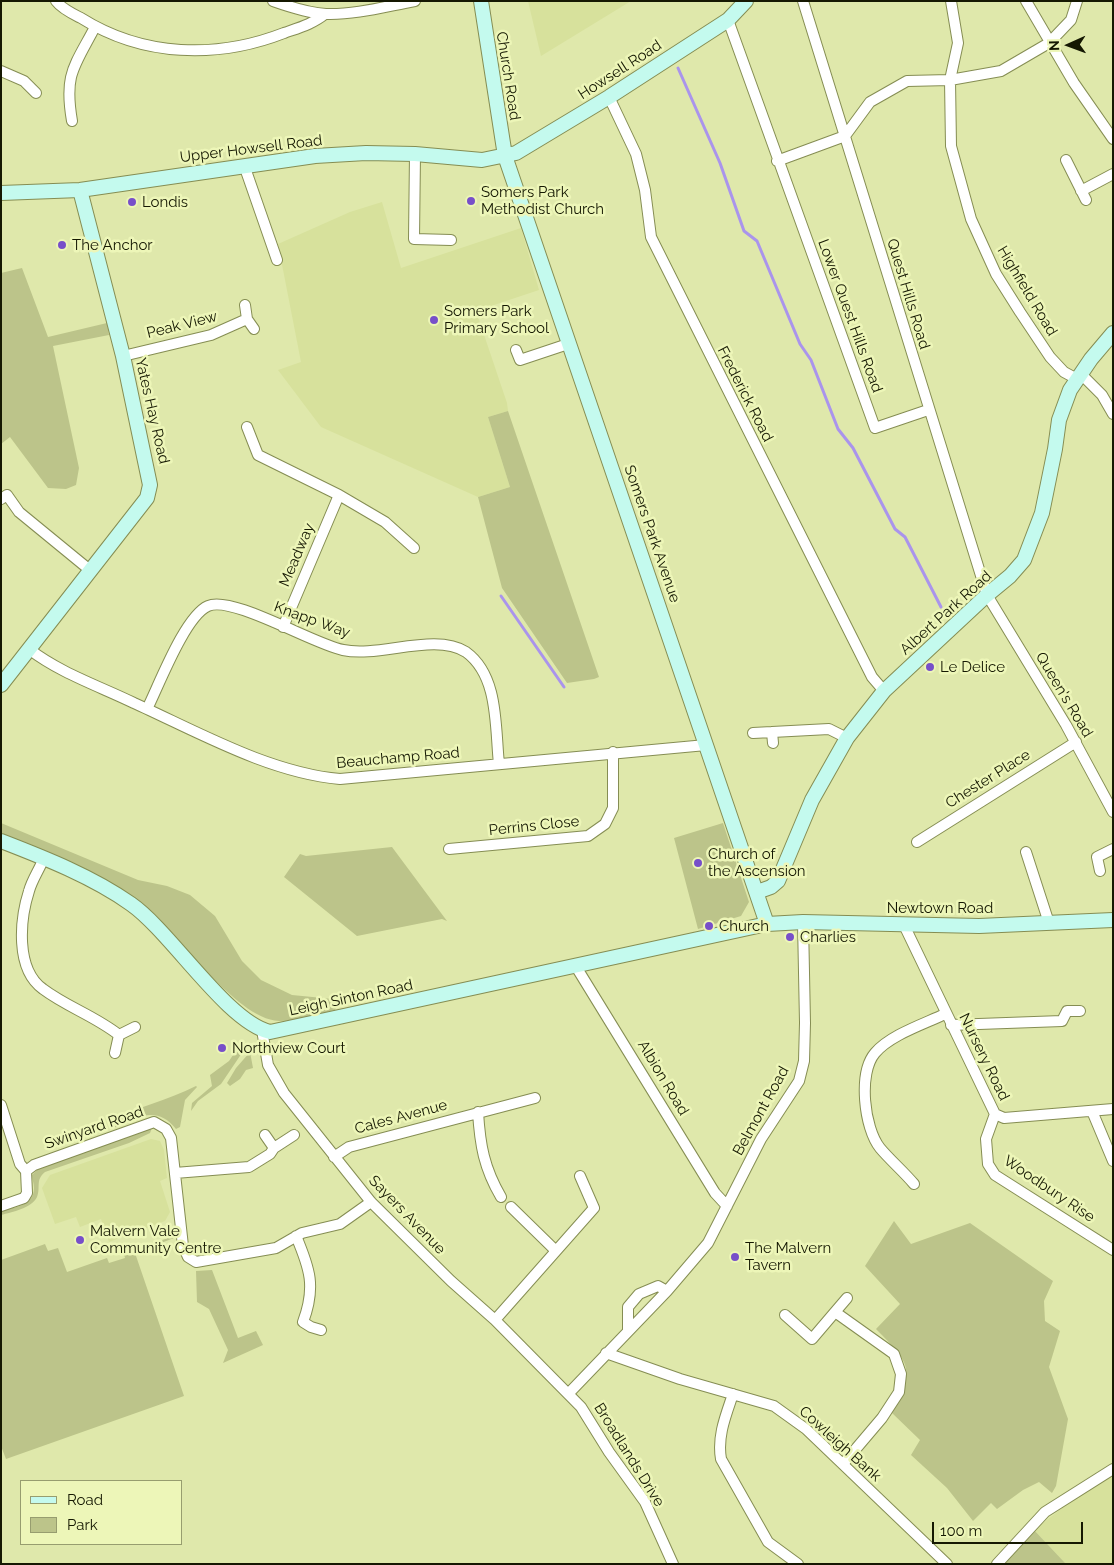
<!DOCTYPE html>
<style>
body{margin:0}
#map{position:relative;width:1114px;height:1565px;overflow:hidden;background:#dfe8ab;font-family:Raleway,sans-serif}
canvas{display:block}
.frame{position:absolute;inset:0;border:2px solid #151802;pointer-events:none}
.legend{position:absolute;left:20px;top:1480px;width:162px;height:65px;box-sizing:border-box;background:#edf6b8;border:1px solid #979d6f;margin:0;padding:6px 9px;list-style:none;font-size:15px;color:#151802}
.legend li{display:flex;align-items:center;gap:10px;height:25px}
.legend b{width:25px;border:1px solid #979d6f}
.north{position:absolute;left:1044px;top:20px;width:50px;height:50px;-webkit-text-stroke:4px #edf6b8;paint-order:stroke;rotate:268deg;font-size:14px;font-weight:700;line-height:20px;text-align:center;color:#151802}
.north::after{content:'';display:block;margin:auto;width:18px;height:22px;background:#151802;clip-path:polygon(50% 0,100% 100%,50% 72%,0 100%)}
.scale{position:absolute;left:932px;top:1522px;width:151px;height:22px;box-sizing:border-box;border:2px solid #151802;border-top:0;padding-left:6px;font-size:15px;line-height:18px;white-space:nowrap;color:#151802;-webkit-text-stroke:4px #edf6b8;paint-order:stroke}
</style>
<div id="map">
<canvas width="1114" height="1565"></canvas>
<div class="frame"></div>
<ul class="legend">
<li><b style="height:6px;background:#c4faee"></b>Road</li>
<li><b style="height:14px;background:#bcc48a"></b>Park</li>
</ul>
<div class="north">N</div>
<div class="scale">100 m</div>
</div>
<script>
const c = document.querySelector('canvas').getContext('2d');
c.lineJoin = 'round';
function paint(path, color) {
  c.fillStyle = color;
  c.fill(path, 'evenodd');
}
function strokePath(path, color, width, dash) {
  c.strokeStyle = color;
  c.lineWidth = width;
  c.lineCap = dash ? 'butt' : 'round';
  c.setLineDash(dash || []);
  c.stroke(path);
}
function label(font, color, halo, rows, align = 'center') {
  c.font = font + ' Raleway,sans-serif';
  c.lineWidth = 5;
  c.setLineDash([]);
  c.textBaseline = 'middle';
  c.strokeStyle = halo;
  c.fillStyle = color;
  for (const [text, x, y, turn = 0] of rows) {
    c.save();
    c.translate(x, y);
    c.rotate((+turn || 0) * Math.PI / 180);
    c.textAlign = isNaN(turn) ? turn : align;
    if (halo) c.strokeText(text, 0, 0);
    c.fillText(text, 0, 0);
    c.restore();
  }
}
paint(new Path2D(`
 M528,1h103l-90,55z
 M382,202l19,66 120,-40 18,62 -63,21 31,92 1,8 -20,6 22,70 -32,10 -157,-70 -43,-57 23,-8 -23,-118 72,-32z
 M151,1139l9,2 4,9 3,28 -7,3 10,31 -5,9 -56,21 -8,-23 -21,8 -4,-10 -21,7 -13,-36 8,-13z
 M1113,1477v87h-47l-32,-34 36,-28 31,-22z`), '#d7e19c');
paint(new Path2D(`
 M22,268l26,69 59,-14 2,12 -56,11 26,122 -3,17 -10,4 -18,-1 -38,-51 -9,7v-171z
 M508,411l91,266 -5,2 -27,4 -65,-95 -24,-91 32,-10 -22,-70z
 M1,823l137,57 29,6 23,9 25,21 27,45 19,19 31,15 41,4 4,7 -2,4c-17,4 -38,11 -56,11 -45,-2 -104,-94 -142,-121 -40,-30 -90,-48 -136,-67z
 M723,823l26,79 -8,14 -43,13 -24,-91z
 M392,847l55,74 -5,-2 -85,17 -73,-59 16,-23 6,2z
 M242,1042l4,2v3l-25,37 -23,17 -7,10 1,-8 20,-17 -2,-11 19,-14z
 M250,1052l3,16 -7,2 -6,9 -10,7 -3,-3 9,-15z
 M196,1086l1,1 -12,13 -5,27 -4,2c-20,-26 -42,-10 -65,0l-4,-9c30,-12 61,-20 89,-34z
 M152,1128l-2,5 -21,10 -84,29c-10,8 -4,15 -8,25 -5,11 -25,15 -36,18l1,-5c13,-2 32,-5 32,-22 0,-5 -2,-9 -2,-13l7,-7z
 M894,1221l17,23 59,-21 83,58 -9,20 1,20 15,10 -11,36 19,52 -12,67 -4,7 -13,-11 -16,8 -26,19 -6,-6 -18,18 -26,-33 -36,-33 9,-15 -28,-27c23,-46 19,-48 -16,-84l24,-25 -35,-38z
 M173,1230l1,8 -39,15 49,143 -178,63 -5,-13v-186l44,-16 3,7 10,-3 9,24 40,-14 2,5 16,-5 -1,-4 44,-16 -1,-6z
 M212,1270l26,68 18,-7 7,14 -40,18 5,-13 -19,-41 -12,-7 -1,-31z
 M1034,1530l32,34h-61z`), '#bcc48a');
strokePath(new Path2D(`
 M678,68l42,95 24,68 13,10 43,103 11,16 27,69 15,19 42,81 10,8 36,70
 M501,596l63,91`), '#aa94ec', 3);
const street = new Path2D(`
 M56,1c6,8 17,13 25,17 62,39 136,41 203,15 14,-5 29,-9 41,-19
 M273,1c17,6 35,12 53,13 29,1 61,-8 89,-13
 M803,1l184,594 79,130 47,87
 M951,1l7,42 -8,37 1,66 20,73 25,55 24,38 30,45 14,15 13,7
 M1026,1l48,82 39,56
 M728,20l147,408 53,-18
 M1,71l23,10 12,12
 M609,97l27,57 9,36 6,47 221,440 12,14
 M72,121c-8,-47 2,-54 23,-94
 M415,154l-1,85 37,1
 M1066,160l20,40
 M777,161l68,-25 25,-34 37,-21 43,-1 51,-9 48,-28 22,-23 6,-19
 M244,165l33,95
 M1081,191l32,-17
 M247,319l7,10
 M516,350l4,10 48,-16
 M123,356l88,-21 36,-16 -2,-14
 M1081,374l21,21 11,19
 M247,427l11,28 81,40 -56,132
 M339,495l46,27 29,26
 M1,499l6,-4 12,17 72,59
 M29,649c31,24 70,37 105,54 64,29 136,70 206,76l366,-34
 M147,709c12,-24 38,-93 61,-103 24,-11 105,38 135,44 36,8 92,-18 123,2 33,24 29,75 33,112
 M772,732l1,11
 M753,733l76,-4 18,9
 M917,842l159,-100
 M449,849l139,-13 17,-12 8,-16v-56
 M1026,852l23,71
 M43,860c-4,10 -11,20 -14,31 -9,28 -14,78 14,98 24,18 52,27 76,46l16,-8
 M1100,871l-3,-14 16,-8
 M904,925l91,189 9,4 109,-9
 M575,965l140,228 12,13
 M951,1025l111,-4 5,-10h13
 M262,1030l6,35 16,28 87,109 80,79 44,39 86,87 28,45 36,50 28,62
 M115,1053l4,-18
 M1,1105l19,59 6,7
 M1092,1111l21,50
 M478,1112c2,33 6,56 23,85
 M995,1114l-9,25 2,25 7,11 118,75
 M274,1148l20,-13
 M334,1157l15,-10 186,-49
 M175,1173l74,-6 21,-13 4,-6 -9,-13
 M914,1184c-11,-13 -24,-24 -34,-36 -16,-20 -22,-75 -5,-95 15,-18 49,-29 70,-39
 M1,1206l23,-8 3,-5 -1,-22 8,-6 120,-43 12,7 5,9 12,108 5,11 8,5 80,-14 26,-15 38,-9 31,-22
 M511,1207l45,44
 M296,1236c14,33 20,51 7,86l8,5 10,3
 M785,1315l27,24 23,-27
 M495,1320l99,-112 -14,-32
 M628,1330v-23l11,-13 19,-8 9,5
 M606,1353l74,26 94,27 32,23 141,135
 M569,1393l98,-102 41,-48 53,-104 38,-58 5,-20 1,-38 -2,-101
 M733,1394c-7,21 -16,42 -12,65l47,83 30,22
 M843,1464l39,-46 17,-26 2,-18 -7,-20 -59,-42 12,-14
 M997,1564l48,-52 68,-43`);
const secondary = new Path2D(`
 M481,1l24,155 262,768
 M1,193l79,-3 235,-34 51,-3 49,1 67,6 34,-7 93,-56 119,-77 18,-19
 M1,685l146,-187 3,-13 -27,-129 -43,-166
 M1,841c44,17 92,36 130,63 40,28 96,118 139,128l497,-108 36,-2 176,4 134,-6
 M757,892l14,-5 7,-6 34,-81 35,-62 37,-47 103,-96 23,-19 14,-16 18,-47 13,-64 4,-29 11,-30 21,-31 22,-26`);
strokePath(street, '#858d53', 12);
strokePath(secondary, '#858d53', 16);
strokePath(street, '#fff', 10);
strokePath(secondary, '#c4faee', 14);
for (const [x, y, r, color] of [
 [471,201,5,"#774fc9"],
 [132,202,5,"#774fc9"],
 [62,245,5,"#774fc9"],
 [434,320,5,"#774fc9"],
 [930,667,5,"#774fc9"],
 [698,863,5,"#774fc9"],
 [709,926,5,"#774fc9"],
 [790,937,5,"#774fc9"],
 [222,1048,5,"#774fc9"],
 [80,1240,5,"#774fc9"],
 [735,1257,5,"#774fc9"]
]) {
  const dot = new Path2D();
  dot.arc(x, y, r, 0, 2 * Math.PI);
  c.fillStyle = color;
  c.fill(dot);
  strokePath(dot, '#edf6b8', 2);
}
label('15px', '#151802', '#edf6b8', [
 ["Howsell Road",620,70,-33],
 ["Church Road",508,76,81],
 ["Upper Howsell Road",251,149,-7],
 ["Highfield Road",1027,291,59],
 ["Quest Hills Road",908,294,73],
 ["Lower Quest Hills Road",850,316,70],
 ["Peak View",182,325,-14],
 ["Frederick Road",745,394,63],
 ["Yates Hay Road",152,411,77],
 ["Somers Park Avenue",652,534,71],
 ["Meadway",297,555,-67],
 ["Albert Park Road",946,613,-42],
 ["Knapp Way",312,620,20],
 ["Queen's Road",1064,695,59],
 ["Beauchamp Road",398,758,-5],
 ["Chester Place",988,779,-32],
 ["Perrins Close",534,826,-6],
 ["Newtown Road",940,908],
 ["Leigh Sinton Road",351,998,-12],
 ["Nursery Road",984,1057,64],
 ["Albion Road",663,1078,59],
 ["Belmont Road",761,1111,-61],
 ["Cales Avenue",401,1117,-15],
 ["Swinyard Road",94,1128,-19],
 ["Woodbury Rise",1049,1189,34],
 ["Sayers Avenue",407,1215,46],
 ["Cowleigh Bank",840,1444,42],
 ["Broadlands Drive",629,1455,58]
]);
label('15px', '#151802', '#edf6b8', [
 ["Somers Park",481,192],
 ["Methodist Church",481,209],
 ["Londis",142,202],
 ["The Anchor",72,245],
 ["Somers Park",444,311],
 ["Primary School",444,328],
 ["Le Delice",940,667],
 ["Church of",708,854],
 ["the Ascension",708,871],
 ["Church",719,926],
 ["Charlies",800,937],
 ["Northview Court",232,1048],
 ["Malvern Vale",90,1231],
 ["Community Centre",90,1248],
 ["The Malvern",745,1248],
 ["Tavern",745,1265]
], 'left');
</script>
